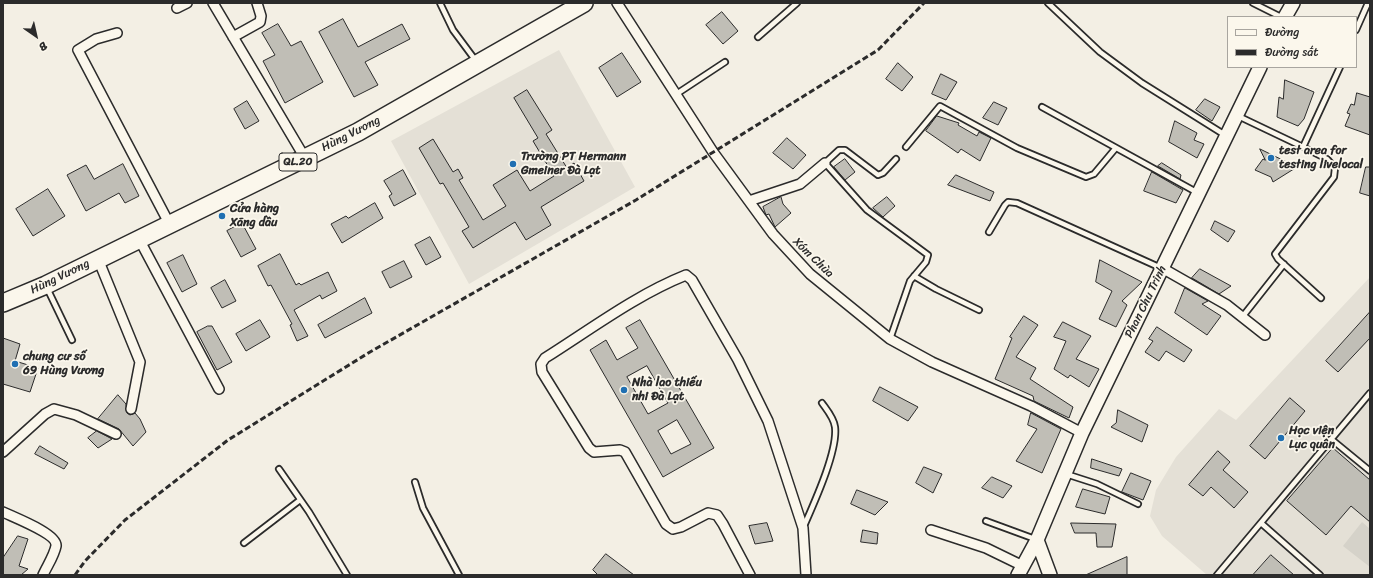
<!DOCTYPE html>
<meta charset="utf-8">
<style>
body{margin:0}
#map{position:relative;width:1373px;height:578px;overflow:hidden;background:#f3efe4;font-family:Sriracha,sans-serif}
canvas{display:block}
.frame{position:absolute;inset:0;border:4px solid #2b2b2b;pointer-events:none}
.legend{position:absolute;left:1227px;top:16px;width:130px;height:52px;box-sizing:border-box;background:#fbf7ec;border:1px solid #a8a59f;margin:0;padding:5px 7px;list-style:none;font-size:12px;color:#2b2b2b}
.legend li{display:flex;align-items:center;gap:8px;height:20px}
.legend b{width:20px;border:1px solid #a8a59f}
.north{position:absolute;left:16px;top:16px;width:40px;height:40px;-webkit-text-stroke:3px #fbf7ec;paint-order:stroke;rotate:146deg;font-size:11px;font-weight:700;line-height:16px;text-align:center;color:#2b2b2b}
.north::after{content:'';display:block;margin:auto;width:14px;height:18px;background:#2b2b2b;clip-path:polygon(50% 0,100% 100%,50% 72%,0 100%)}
</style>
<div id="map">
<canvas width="1373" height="578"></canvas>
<div class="frame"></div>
<ul class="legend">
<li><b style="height:5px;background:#fbf7ec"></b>Đường</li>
<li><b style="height:5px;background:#2b2b2b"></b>Đường sắt</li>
</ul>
<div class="north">B</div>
</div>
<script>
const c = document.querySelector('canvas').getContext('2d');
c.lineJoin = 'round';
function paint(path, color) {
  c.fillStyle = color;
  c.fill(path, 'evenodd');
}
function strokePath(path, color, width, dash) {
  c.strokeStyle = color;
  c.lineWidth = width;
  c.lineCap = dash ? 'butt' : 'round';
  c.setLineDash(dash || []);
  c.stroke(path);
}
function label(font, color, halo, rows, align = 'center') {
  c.font = font + ' Sriracha,sans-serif';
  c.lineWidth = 3.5;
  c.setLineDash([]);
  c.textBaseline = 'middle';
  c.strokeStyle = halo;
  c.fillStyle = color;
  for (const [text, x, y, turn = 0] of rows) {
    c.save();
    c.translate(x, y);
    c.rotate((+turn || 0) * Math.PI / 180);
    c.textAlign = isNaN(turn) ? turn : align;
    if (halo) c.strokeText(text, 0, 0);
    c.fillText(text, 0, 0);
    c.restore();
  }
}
paint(new Path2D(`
 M559,50l76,137 -166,97 -78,-143z
 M1370,277v298h-163l-45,-39 -12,-20 6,-26 20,-33 43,-48 17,11z`), '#e4e0d6');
paint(new Path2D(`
 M1362,522l8,7v38l-27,-21z`), '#d5d2c9');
const building = new Path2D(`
 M722,12l16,19 -15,13 -17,-19z
 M343,19l15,28 44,-23 8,15 -45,23 13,23 -24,12 -35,-65z
 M278,24l13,22 10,-5 22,41 -38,21 -22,-42 12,-6 -13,-22z
 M622,53l19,29 -24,15 -18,-29z
 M898,63l15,14 -11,14 -16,-12z
 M941,74l16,8 -11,18 -14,-6z
 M1285,80l29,12 -10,27 -6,7 -21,-9 2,-20 4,2z
 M527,90l25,40 -6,4 21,34 7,-5 10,18 -43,26 10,18 -25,15 -11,-18 -42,26 -11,-17 7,-4 -26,-44 -3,1 -21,-36 14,-9 20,33 5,-3 5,9 -4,2 24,40 23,-14 -13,-21 24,-15 13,21 24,-15 -21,-35 5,-3 -24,-40z
 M1357,93l13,4v38l-25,-9 5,-12 -3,-1 4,-9 3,1z
 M1205,99l15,8 -8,14 -16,-11z
 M247,101l12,20 -14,8 -11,-20z
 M994,102l13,6 -9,17 -15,-7z
 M937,116l22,7 -1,2 19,11 2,-4 12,6 -11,23 -19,-12 -3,4 -32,-22z
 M1175,121l22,12 -3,7 10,4 -7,14 -28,-16z
 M787,138l19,17 -13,14 -20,-16z
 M1260,149l37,18 -24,15 -2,-5 -16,-7 8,-11 2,1z
 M845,159l10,13 -10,8 -11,-13z
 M1162,163l19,12 -1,4 -22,-13z
 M123,164l16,32 -14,7 -6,-10 -33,18 -19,-36 19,-10 8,14z
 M1366,167h4v29l-10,-3z
 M403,170l13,24 -22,12 -5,-10 3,-2 -8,-13z
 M1152,172l31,18 -7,13 -32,-12z
 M956,175l38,17 -4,9 -42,-16z
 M48,189l17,27 -32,20 -17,-27z
 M781,197l2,7 8,9 -16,14 -6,-13 -3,1 -3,-8z
 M887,197l8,9 -12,11 -10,-9z
 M375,203l8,15 -41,25 -11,-19 15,-8 2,2z
 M1215,221l20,10 -7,11 -17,-12z
 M242,223l14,26 -15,8 -14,-26z
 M430,237l11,20 -15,8 -11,-20z
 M280,254l16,31 3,-2 2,2 27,-13 9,19 -15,8 -2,-4 -26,15 14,26 -11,5 -7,-16 2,-1 -21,-39 -3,1 -10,-20z
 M183,255l14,29 -15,8 -15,-29z
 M1100,260l42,22 -20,19 5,4 -11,22 -17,-8 13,-28 -16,-9z
 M404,261l8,16 -22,11 -8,-16z
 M1200,269l31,17 -12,8 -27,-16z
 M225,280l11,21 -14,7 -11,-20z
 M1185,288l23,13 -6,3 19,12 -14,19 -32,-22z
 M365,298l7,15 -47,25 -7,-13z
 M1370,312v26l-32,34 -12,-11z
 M1024,316l14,9 -22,32 20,11 -6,11 43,28 -4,11 -35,-17 -1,-5 -38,-17 17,-41 -2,-1z
 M260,320l10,17 -24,14 -10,-17z
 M640,320l74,128 -51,29 -73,-127 16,-10 11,20 21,-12 -12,-20zM647,366l21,37 -20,11 -21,-37zM677,420l14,24 -20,10 -13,-23z
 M1063,322l28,14 -15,23 23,10 -10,18 -19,-12 -2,3 -14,-9 12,-28 -12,-4z
 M208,326h4l20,36 -15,8 -20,-38z
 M1157,327l35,23 -8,12 -18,-11 -7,10 -14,-9 8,-11 -4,-2z
 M3,338l17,6 -5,17 23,7 -8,24 -27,-8z
 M880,387l38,20 -10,14 -35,-20z
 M118,395l8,9 1,9 3,2 5,-2 5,6 6,13 -13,14 -14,-17 -21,-10z
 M1290,398l15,13 -40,48 -15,-13z
 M1118,410l30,15 -6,17 -31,-15 5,-4z
 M1031,413l30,16 -19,44 -26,-12 21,-32 -9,-4z
 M97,431l15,8 -14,9 -10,-10z
 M40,446l28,17 -4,6 -29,-15z
 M1333,448l37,32v42l-19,-16 -25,29 -39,-34z
 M1218,451l12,11 -7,8 25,22 -14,16 -23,-21 -8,9 -14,-11z
 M1092,459l30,10 -3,7 -28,-8z
 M924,467l18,7 -9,19 -17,-10z
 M1131,473l20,8 -8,19 -21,-8z
 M992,477l20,9 -9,12 -21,-10z
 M1083,489l27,8 -5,17 -29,-7z
 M857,490l31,12 -13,13 -24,-11z
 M767,523l6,18 -18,3 -6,-18z
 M1071,523l45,1 -4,23h-15l-1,-14h-21z
 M863,530l15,3 -1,11 -16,-2z
 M18,536l10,3 -9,27 9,3 -7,6h-18v-17z
 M606,554l28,21h-36l-5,-5z
 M1271,555l23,20h-41z
 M1127,557v18h-41z`);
paint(building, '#c0beb6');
strokePath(building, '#2b2b2b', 1);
const lane = new Path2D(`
 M440,3l13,27 23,31
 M1048,3l52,49 42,31 83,52
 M1253,3l28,14
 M1356,30l12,-27
 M758,37l39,-34
 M675,95l50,-33
 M1042,107l156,86
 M1238,116l65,31 24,12 8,9 -1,9 -59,77 3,5 43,39
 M906,147l34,-41 77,42 69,29 8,-3 21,-25
 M1303,147l37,-80
 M989,232l16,-27 3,-3 9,1 144,65
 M914,276l22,13 43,21
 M47,288l25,52
 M1243,316l41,-52
 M890,339l20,-58 16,-19 2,-7 -61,-45 -42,-47 14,-13h6l33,25 5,-2 13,-14
 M1331,439l39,32
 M279,469l30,43 38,63
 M1066,474l31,10 41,20
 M415,482l8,26 36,67
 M986,521l49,18
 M1261,523l59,52
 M804,526c10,-23 34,-75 31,-99 -1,-9 -8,-17 -13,-24
 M244,543l56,-43
 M1217,575l153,-182`);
const street = new Path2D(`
 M213,3l92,155
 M617,3l96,149 60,82 37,40 80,65 42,23 99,44 51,27
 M177,8l10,-5
 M117,33l-21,6 -18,11 92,175
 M233,37l27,-15 1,-6 -4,-13
 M749,201l51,-17 25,-21
 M139,239l80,150
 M98,259l42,103 -9,47
 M1162,268l65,37 38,30
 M3,452l42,-38 9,-5 22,6 40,19
 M3,512c10,5 55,22 53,34 -2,10 -9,20 -13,29
 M931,530l55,18 37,18
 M750,575l-27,-51 -6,-9 -9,-2 -27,14 -8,2 -7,-5 -41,-72 -5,-2 -26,2 -5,-4 -47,-76 -1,-8 4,-6c46,-29 91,-63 141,-83l6,5 46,80 30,61 35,107 3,47`);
const secondary = new Path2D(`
 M1285,17l8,-14
 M1037,540l13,35
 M1018,575l19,-35 45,-107 178,-366`);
const highway = new Path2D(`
 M3,303l43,-18 312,-153 226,-129`);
strokePath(lane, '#2b2b2b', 8);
strokePath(street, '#2b2b2b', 12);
strokePath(secondary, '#2b2b2b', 16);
strokePath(highway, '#2b2b2b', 20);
strokePath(lane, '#fbf7ec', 4.5);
strokePath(street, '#fbf7ec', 9);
strokePath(secondary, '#fbf7ec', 13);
strokePath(highway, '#fbf7ec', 17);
strokePath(new Path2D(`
 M75,575l10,-14 40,-41 103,-80 142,-88 266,-152 242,-150 46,-47`), '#2b2b2b', 3, [6, 3]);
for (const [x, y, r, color] of [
 [1271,158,4,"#1f6fb2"],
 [513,164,4,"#1f6fb2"],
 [222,216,4,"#1f6fb2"],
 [15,364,4,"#1f6fb2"],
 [624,390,4,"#1f6fb2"],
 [1281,438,4,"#1f6fb2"]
]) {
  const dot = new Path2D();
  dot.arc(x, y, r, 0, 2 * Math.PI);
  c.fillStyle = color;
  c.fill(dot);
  strokePath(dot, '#fbf7ec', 1.5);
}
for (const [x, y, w] of [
 [298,162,38]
]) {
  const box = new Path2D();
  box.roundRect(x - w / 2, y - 9, w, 18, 3);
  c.fillStyle = '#fbf7ec';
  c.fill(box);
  strokePath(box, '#2b2b2b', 1);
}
label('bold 11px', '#2b2b2b', null, [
 ["QL.20",298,162]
]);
label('12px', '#2b2b2b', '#fbf7ec', [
 ["Hùng Vương",351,134,-27],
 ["Xóm Chùa",813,258,44],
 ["Hùng Vương",60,277,-26],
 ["Phan Chu Trinh",1146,302,-64]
]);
label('bold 12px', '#2b2b2b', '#fbf7ec', [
 ["test area for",1279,151],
 ["testing livelocal",1279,165],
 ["Trường PT Hermann",521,157],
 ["Gmeiner Đà Lạt",521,171],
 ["Cửa hàng",230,209],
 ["Xăng dầu",230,223],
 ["chung cư số",23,357],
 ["69 Hùng Vương",23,371],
 ["Nhà lao thiếu",632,383],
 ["nhi Đà Lạt",632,397],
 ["Học viện",1289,431],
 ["Lục quân",1289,445]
], 'left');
</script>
